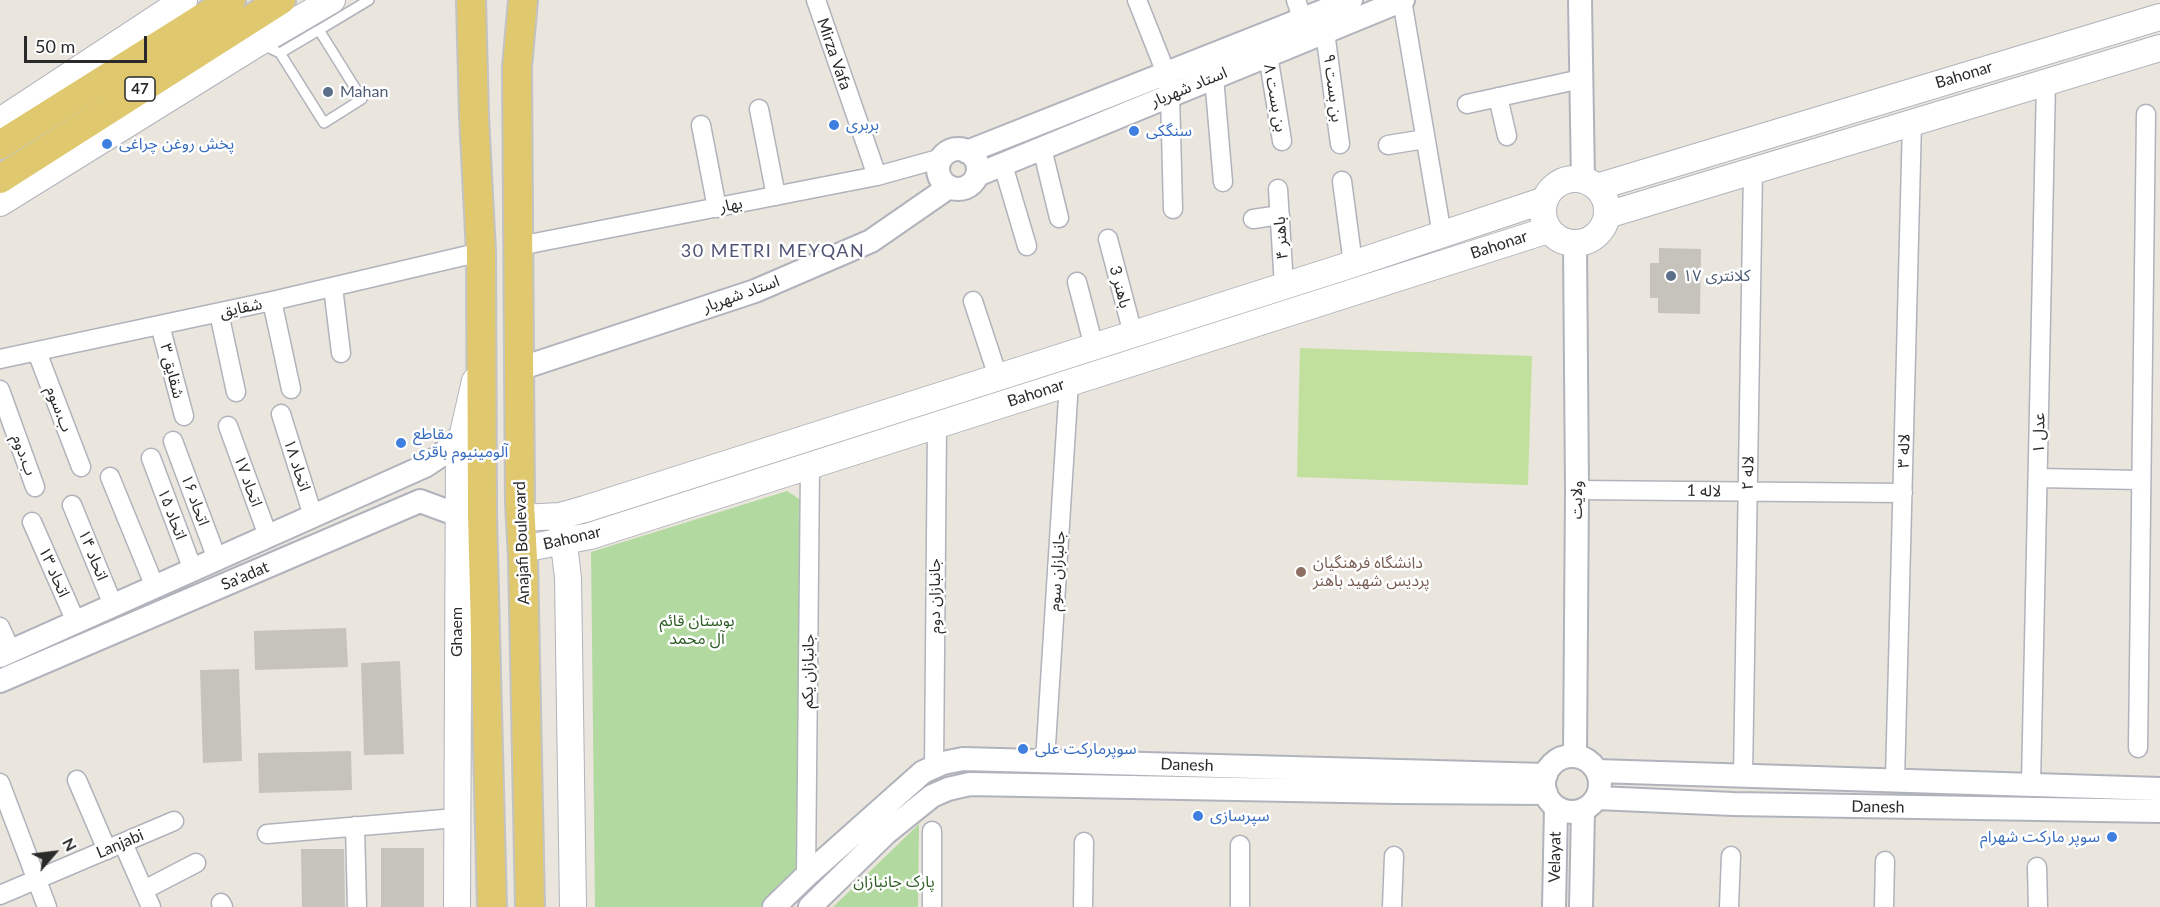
<!DOCTYPE html>
<meta charset="utf-8">
<style>
body{margin:0}
#map{position:relative;width:2160px;height:907px;overflow:hidden;background:#eae5dd;font-family:Lato,sans-serif}
canvas{display:block}
.north{position:absolute;left:24px;top:823px;width:60px;height:60px;-webkit-text-stroke:4px #fff;paint-order:stroke;rotate:62deg;font-size:16px;font-weight:700;line-height:24px;text-align:center;color:#2a2a2a}
.north::after{content:'';display:block;margin:auto;width:21px;height:27px;background:#2a2a2a;clip-path:polygon(50% 0,100% 100%,50% 72%,0 100%)}
.scale{position:absolute;left:24px;top:36px;width:123px;height:27px;box-sizing:border-box;border:3px solid #2a2a2a;border-top:0;padding-left:8px;font-size:18px;line-height:21px;white-space:nowrap;color:#2a2a2a;-webkit-text-stroke:4px #fff;paint-order:stroke}
</style>
<div id="map">
<canvas width="2160" height="907"></canvas>
<div class="north">N</div>
<div class="scale">50 m</div>
</div>
<script>
const c = document.querySelector('canvas').getContext('2d');
c.lineJoin = 'round';
function paint(path, color) {
  c.fillStyle = color;
  c.fill(path, 'evenodd');
}
function strokePath(path, color, width, dash) {
  c.strokeStyle = color;
  c.lineWidth = width;
  c.lineCap = dash ? 'butt' : 'round';
  c.setLineDash(dash || []);
  c.stroke(path);
}
function label(font, color, halo, rows, align = 'center') {
  c.font = font + ' Lato,"Noto Sans Arabic",sans-serif';
  c.lineWidth = 5;
  c.setLineDash([]);
  c.textBaseline = 'middle';
  c.strokeStyle = halo;
  c.fillStyle = color;
  for (const [text, x, y, turn = 0] of rows) {
    c.save();
    c.translate(x, y);
    c.rotate((+turn || 0) * Math.PI / 180);
    c.textAlign = isNaN(turn) ? turn : align;
    if (halo) c.strokeText(text, 0, 0);
    c.fillText(text, 0, 0);
    c.restore();
  }
}
paint(new Path2D(`
 M787,491l17,11 -7,371 -37,34h-165l-4,-355z
 M919,824l-1,83h-85z`), '#b2daa0');
paint(new Path2D(`
 M1300,348l232,8 -4,129 -231,-8z`), '#c1e09d');
paint(new Path2D(`
 M1659,248l42,1 -1,65 -42,-1v-15h-8v-35h9z
 M346,628l2,39 -93,3 -1,-39z
 M400,661l4,93 -40,1 -3,-92z
 M239,669l3,92 -39,2 -3,-93z
 M351,751l1,39 -93,3 -1,-40z
 M381,848h43v59h-43z
 M301,849h43l1,58h-43z`), '#c6c3bc');
const service = new Path2D(`
 M263,45l17,8 44,70 38,-24 -43,-69 50,-30
 M280,53l39,-23`);
const minor = new Path2D(`
 M816,0l61,176
 M1137,0l29,73 4,21 3,115
 M1296,0l11,32
 M1402,0l40,235
 M1325,32l15,112
 M1268,55l14,86
 M1214,77l9,105
 M1498,97l9,39
 M1467,104l114,-25
 M759,109l17,87
 M701,125l16,83
 M1388,145l37,-6
 M1042,148l17,70
 M1003,165l24,81
 M1342,181l11,83
 M1278,189l6,97
 M1253,219l27,-4
 M1108,239l25,95
 M519,246l358,-70 65,-18
 M1077,282l17,65
 M333,287l8,66
 M272,301l19,88
 M973,301l25,76
 M219,313l17,79
 M160,325l24,91
 M37,352l44,115
 M0,359l272,-58 209,-49
 M0,390l35,97
 M281,414l32,102
 M228,426l40,110
 M173,441l44,118
 M151,458l42,112
 M110,477l45,110
 M2038,478l103,2
 M1577,490l326,3
 M72,505l41,100
 M32,522l44,100
 M0,627l11,24
 M2138,748l8,-634
 M1045,761l24,-379
 M934,767l3,-342
 M1743,776l10,-606
 M77,780l30,70
 M1895,780l17,-658
 M0,783l47,124
 M2031,784l15,-702
 M355,826l2,81
 M267,834l189,-16
 M123,843l28,64
 M2037,867l1,40
 M806,876l4,-409
 M144,890l52,-27
 M0,895l174,-74
 M221,903l2,4
 M932,907v-76
 M1083,907l1,-65
 M1240,907v-62
 M1392,907l2,-51
 M1729,907l2,-51
 M1884,907l1,-46`);
const tertiary = new Path2D(`
 M1580,0l3,180
 M938 169a20 20 0 1 1 40 0a20 20 0 1 1-40 0Z
 M967,152l384,-152
 M977,175l426,-175
 M519,369l236,-78 116,-50 78,-54
 M0,656l425,-190 15,-10 23,-22
 M0,681l420,-180 38,14 11,12
 M1575,756l2,-266 -2,-246
 M1544 784a28 28 0 1 1 56 0a28 28 0 1 1-56 0Z
 M1597,771l563,18
 M1597,798l136,6 427,7
 M774,907l32,-31 117,-104 20,-9 20,-4 583,16
 M810,907l76,-74 46,-37 16,-7 22,-5 426,8 150,1
 M1554,907l2,-100
 M1581,907l2,-97`);
const secondary = new Path2D(`
 M0,121l184,-121
 M1543 211a32 32 0 1 1 64 0a32 32 0 1 1-64 0Z
 M1597,187l563,-170
 M0,203l258,-160 74,-43
 M1607,215l553,-167
 M521,518l39,-2 25,-7 768,-245 192,-64
 M562,527l6,51 5,329
 M522,549l68,-13 958,-306
 M457,907l2,-456 16,-70`);
const primary = new Path2D(`
 M471,0l3,116 7,136 1,262 10,393
 M523,0l-6,67 3,436 3,56 7,348
 M0,145l231,-145
 M0,179l281,-179`);
strokePath(service, '#b1b3bc', 12);
strokePath(minor, '#b1b3bc', 21);
strokePath(tertiary, '#b1b3bc', 26);
strokePath(secondary, '#b1b3bc', 28);
strokePath(primary, '#c3c3c3', 32);
strokePath(service, '#fff', 9);
strokePath(minor, '#fff', 18);
strokePath(tertiary, '#fff', 22);
strokePath(secondary, '#fff', 26);
strokePath(primary, '#dfc86d', 28);
for (const [x, y, r, color] of [
 [328,92,6,"#5c6f8a"],
 [834,125,6,"#3f7fe0"],
 [1134,131,6,"#3f7fe0"],
 [107,144,6,"#3f7fe0"],
 [1671,276,6,"#5c6f8a"],
 [401,443,6,"#3f7fe0"],
 [1301,572,6,"#8d6e63"],
 [1023,749,6,"#3f7fe0"],
 [1198,816,6,"#3f7fe0"],
 [2112,837,6,"#3f7fe0"]
]) {
  const dot = new Path2D();
  dot.arc(x, y, r, 0, 2 * Math.PI);
  c.fillStyle = color;
  c.fill(dot);
  strokePath(dot, '#fff', 2);
}
for (const [x, y, w] of [
 [140,89,30]
]) {
  const box = new Path2D();
  box.roundRect(x - w / 2, y - 12, w, 24, 4.5);
  c.fillStyle = '#fff';
  c.fill(box);
  strokePath(box, '#2a2a2a', 1.5);
}
label('bold 15px', '#2a2a2a', null, [
 ["47",140,89]
]);
label('16px', '#2a2a2a', '#fff', [
 ["Mirza Vafa",834,54,71],
 ["Bahonar",1964,75,-17],
 ["استاد شهریار",1189,87,-22],
 ["بن بست ۹",1333,88,83],
 ["بن بست ۸",1275,98,80],
 ["بهار",731,205,-11],
 ["باهنر ۴",1281,238,-94],
 ["Bahonar",1499,245,-18],
 ["باهنر 3",1120,287,75],
 ["استاد شهریار",741,294,-20],
 ["شقایق",241,308,-12],
 ["شقایق ۳",172,371,76],
 ["Bahonar",1036,393,-18],
 ["ب.سوم",59,409,69],
 ["عدل ۱",2039,433,-89],
 ["لاله ۳",1904,451,-89],
 ["ب.دوم",24,455,70],
 ["اتحاد ۱۸",297,465,72],
 ["لاله ۲",1748,473,-89],
 ["اتحاد ۱۷",248,481,70],
 ["لاله 1",1704,491,1],
 ["اتحاد ۱۶",195,500,70],
 ["ولایت",1577,500,-90],
 ["اتحاد ۱۵",172,514,69],
 ["Bahonar",572,538,-13],
 ["Anajafi Boulevard",522,543,-92],
 ["اتحاد ۱۴",93,555,68],
 ["جانبازان سوم",1057,571,-86],
 ["اتحاد ۱۳",54,572,66],
 ["Sa'adat",245,576,-23],
 ["جانبازان دوم",935,596,-90],
 ["Ghaem",457,632,-90],
 ["جانبازان یکم",808,671,-89],
 ["Danesh",1187,765,2],
 ["Danesh",1878,807,1],
 ["Lanjabi",120,844,-23],
 ["Velayat",1555,857,-89]
]);
label('16px', '#4e5e75', '#fff', [
 ["Mahan",340,92],
 ["کلانتری ۱۷",1683,276]
], 'left');
label('16px', '#366cbe', '#fff', [
 ["بربری",846,125],
 ["سنگکی",1146,131],
 ["پخش روغن چراغی",119,144],
 ["مقاطع",413,434],
 ["آلومینیوم باقری",413,452],
 ["سوپرمارکت علی",1035,749],
 ["سپرسازی",1210,816],
 ["سوپر مارکت شهرام",2100,837,"right"]
], 'left');
label('16px', '#785e54', '#fff', [
 ["دانشگاه فرهنگیان",1313,563],
 ["پردیس شهید باهنر",1313,581]
], 'left');
label('16px', '#2d5d23', '#fff', [
 ["بوستان قائم",697,621],
 ["آل محمد",697,639],
 ["پارک جانبازان",894,882]
]);
c.letterSpacing = '1.5px';
label('18px', '#505575', '#fff', [
 ["30 METRI MEYQAN",773,251]
]);
c.letterSpacing = '0px';
</script>
